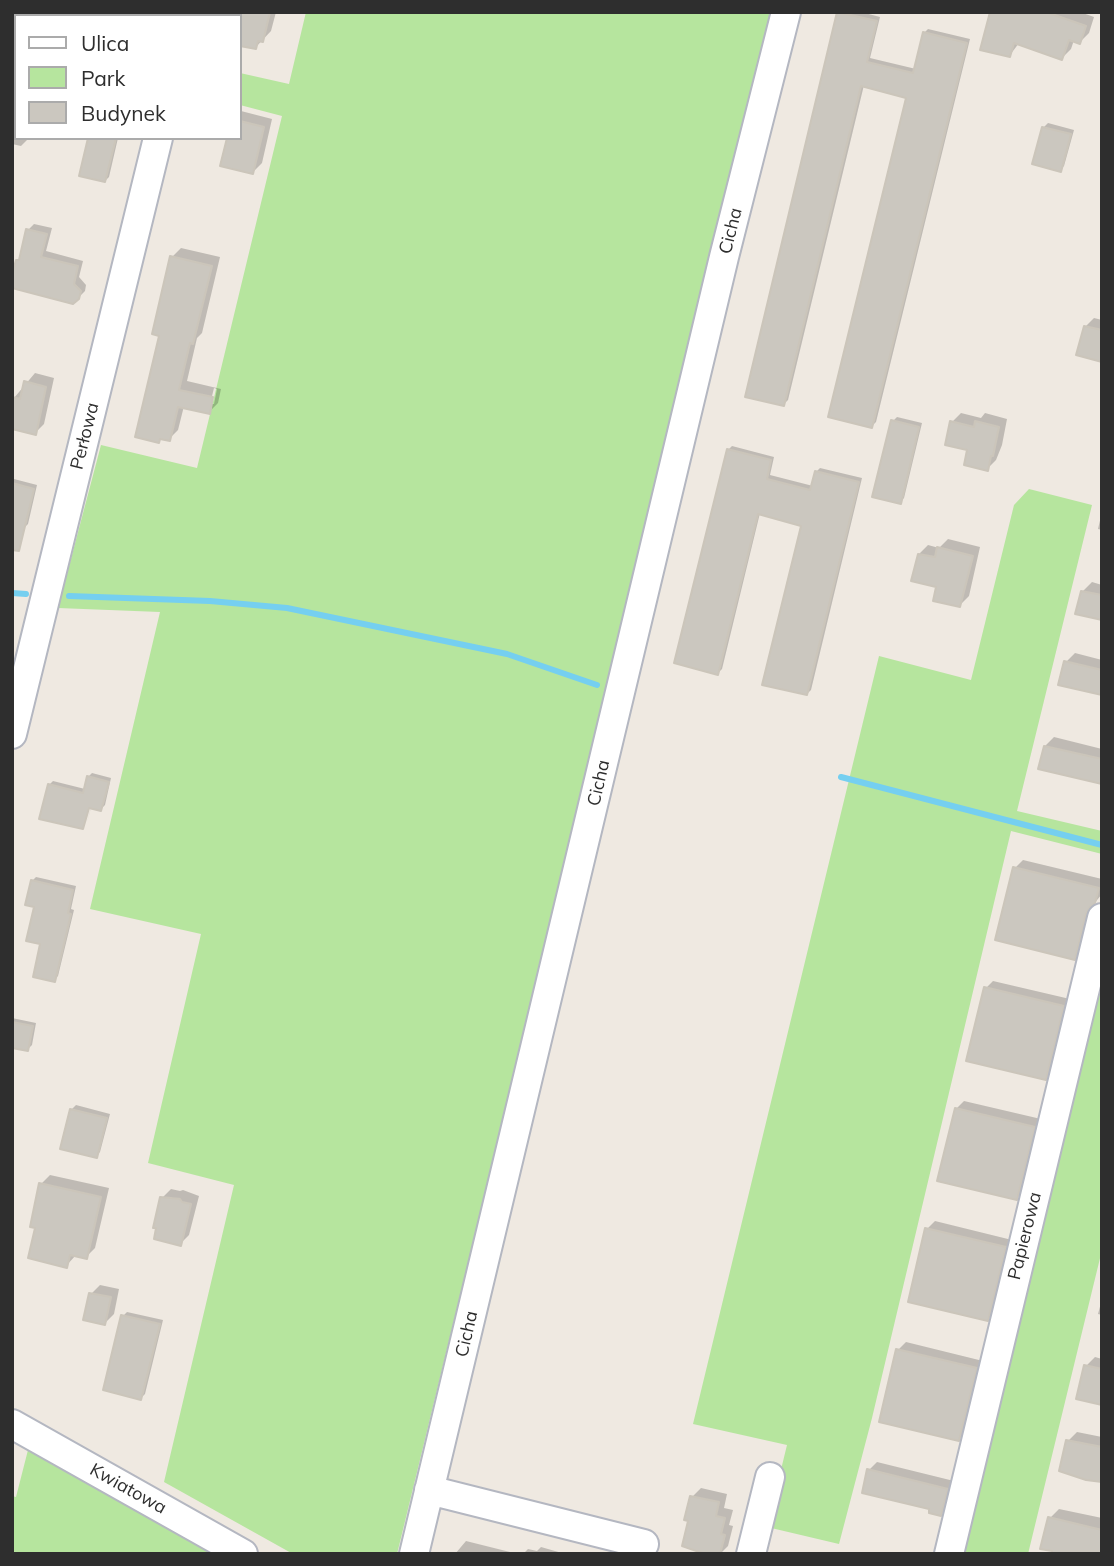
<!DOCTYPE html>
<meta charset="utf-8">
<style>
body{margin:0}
#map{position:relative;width:1114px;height:1566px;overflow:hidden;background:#efe9e1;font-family:Mulish,sans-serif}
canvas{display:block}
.frame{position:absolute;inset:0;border:14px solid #2e2e2e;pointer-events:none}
.legend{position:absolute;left:14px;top:14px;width:228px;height:126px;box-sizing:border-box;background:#fff;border:2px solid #ababab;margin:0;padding:9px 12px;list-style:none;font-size:21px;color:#2e2e2e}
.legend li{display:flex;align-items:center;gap:14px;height:35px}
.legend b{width:35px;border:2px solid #ababab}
</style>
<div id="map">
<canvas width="1114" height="1566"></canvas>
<div class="frame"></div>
<ul class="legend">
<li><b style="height:9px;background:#fff"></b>Ulica</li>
<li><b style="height:19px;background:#b6e59e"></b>Park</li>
<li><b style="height:19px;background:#cbc7bf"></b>Budynek</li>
</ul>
</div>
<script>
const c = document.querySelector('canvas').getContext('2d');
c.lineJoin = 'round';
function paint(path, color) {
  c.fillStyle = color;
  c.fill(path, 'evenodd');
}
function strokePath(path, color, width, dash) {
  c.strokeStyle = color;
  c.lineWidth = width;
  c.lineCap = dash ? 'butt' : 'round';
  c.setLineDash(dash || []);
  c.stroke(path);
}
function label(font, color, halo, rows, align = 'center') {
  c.font = font + ' Mulish,sans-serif';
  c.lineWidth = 6;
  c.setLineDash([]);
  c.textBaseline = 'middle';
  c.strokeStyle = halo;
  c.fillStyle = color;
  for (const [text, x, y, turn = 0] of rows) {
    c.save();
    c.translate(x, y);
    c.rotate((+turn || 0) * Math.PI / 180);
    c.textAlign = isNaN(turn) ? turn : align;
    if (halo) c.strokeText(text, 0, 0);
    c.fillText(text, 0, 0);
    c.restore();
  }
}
paint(new Path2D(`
 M306,12h471l-172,689 -208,853h-104l-129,-72 70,-297 -86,-22 53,-229 -111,-25 70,-297 -102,-4 43,-163 96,23 85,-352 -42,-11v-32l49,11z
 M1029,489l63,16 -75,306 85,20v23l-91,-23 -139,587 -33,126 -72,-17 20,-82 -94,-21 186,-768 92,24 43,-175z
 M1102,961v289l-74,304h-87z
 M28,1450l185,104h-201v-58l4,1z`), '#b6e59e');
paint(new Path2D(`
 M74,12h24l-1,4h-23z
 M225,12h51l-5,19 -16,17 -15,-4v-28h-15z
 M839,12h22l19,5 -10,41 46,11 8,-36 4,-4 42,10 -94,383 -4,4 36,-329 -44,-12 -76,315 -4,4 -37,-8z
 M991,12h89l14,5 -5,16 -9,9 -6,-2 -3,9 -9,9 -43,-15 -9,12z
 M12,84l4,1v53h13l-8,8 -9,-2z
 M241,111l31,8 -10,44 -9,9 -13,-34z
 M1048,123l26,7 -10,36 -4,4 -16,-43z
 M89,138h29l-9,39 -4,4z
 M34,224l18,4 -6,23 37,10 -4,16 7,8 -1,6 -7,7 -66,-16 16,-52z
 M181,248l39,9 -18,76 -5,5 -10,43 34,8 -3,14 -9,9 -25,-6 -6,24 -9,9 -7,-2 -3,4 2,-107 11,-77zM214,388l3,1 -3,15h-4z
 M1094,318l8,2v40l-16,-34z
 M35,373l19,5 -10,46 -9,9 -21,-35z
 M961,413l20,5 4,-5 22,6 -5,26 -6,15 -9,9 -17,-20 -18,-27z
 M897,417l25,6 -18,75 -4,4 -7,-81z
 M732,446l42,11 -4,18 43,11 3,-14 4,-4 42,10 -51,212 -4,4 -4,-170 -43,-11 -38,156 -4,4 10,-223z
 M14,479l23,6 -9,39 -4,4 -12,-3z
 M1102,512v18l-4,-1z
 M948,539l32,8 -11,49 -9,9 -22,-19 -19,-32 9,-9 11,3z
 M1092,582l10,3v33l-19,-27z
 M1075,653l27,7v33l-36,-31z
 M1054,737l48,12v33l-57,-36z
 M92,773l19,5 -6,27 -4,4 -10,-2 -4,16 6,-23 -4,-1 -6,28 -34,-42 4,-4 32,8 3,-12z
 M1023,860l79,19v15l-9,11 -11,45 -8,8 -59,-90z
 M36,877l40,9 -5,23 3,1 -16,66 -4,4 -12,-37 -10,-62z
 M993,981l77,18 -17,71 -8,8 -59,-90z
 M12,1018l24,5 -4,22 -4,4 -16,-3z
 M964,1101l77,18 -17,72 -8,7 -60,-89z
 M76,1105l34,9 -10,38 -4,4 -24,-47z
 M50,1175l59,13 -14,60 -9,9 -10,-2 -10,11 -29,-39 4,-43z
 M171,1189l9,2 3,-1 16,6 -10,39 -9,9 -18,-46z
 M935,1221l77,19 -17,71 -8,8 -60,-90z
 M100,1285l19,4 -5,25 -9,9 -14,-29z
 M1102,1299v16l-4,-1z
 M127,1312l36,8 -18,74 -4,4 -18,-82z
 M906,1342l77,19 -17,71 -8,7 -60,-89z
 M1095,1357l7,2v46l-16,-39z
 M1077,1432l25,5v44l-34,-40z
 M877,1462l77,19 -6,25 -8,8 -71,-44z
 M701,1488l26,6 -3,14 9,2 -4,15 4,1 -5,20 -8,8h-6l-22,-57z
 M1059,1509l43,9v36l-52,-36z
 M466,1541l52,13h-63z
 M541,1547l21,6v1h-39l5,-5 9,2z`), '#0003');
strokePath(new Path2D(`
 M12,593l14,1
 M69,596l141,5 77,7 220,46 90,31
 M841,777l261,68`), '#75cff0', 6);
const building = new Path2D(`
 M240,12h30l-7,30 -5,-1 -2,8 -16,-3z
 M837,12l40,9 -10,41 46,11 10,-41 44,11 -95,385 -44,-11 78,-319 -45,-12 -77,320 -39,-9z
 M990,12h56l40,14 -6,18 -11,-4 -7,20 -48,-17 -4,14 -30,-7z
 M240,121l24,6 -11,47 -33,-8 7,-28h13z
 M1042,127l29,7 -10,38 -29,-8z
 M88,138h28l-11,44 -26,-6z
 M26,229l21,5 -6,23 37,9 -4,18 7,7 -2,8 -6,5 -61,-16v-14l4,-14h3z
 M170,256l42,10 -19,78 -3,-1 -11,47 34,7 -3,17 -32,-7 -8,34 -10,-2 -1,4 -24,-6 24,-101 -7,-2z
 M1084,326l18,4v32l-26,-7z
 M24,381l22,6 -10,48 -24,-6v-32l8,2z
 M891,420l28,7 -18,77 -29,-7z
 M950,421l24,6 1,-6 24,6 -6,29h-2l-3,15 -24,-6 3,-15 -22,-5z
 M727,449l44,11 -4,19 43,11 5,-19 44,11 -52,213 -45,-10 39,-159 -43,-12 -40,161 -44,-12z
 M12,483l22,6 -15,62 -7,-1z
 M937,547l36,9 -13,51 -27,-6 3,-14 -25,-6 7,-27 17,3z
 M1081,591l21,4v25l-27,-6z
 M1064,661l38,9v25l-44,-10z
 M1044,746l58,13v25l-64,-15z
 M87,776l22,6 -8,29 -12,-3 -6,21 -44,-10 9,-35 35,9z
 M1013,867l86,21 -4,15 -5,4 -4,7 -11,46 -80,-20z
 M31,880l42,10 -5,23 3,1 -16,68 -22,-5 7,-33 -14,-3 8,-34 -9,-2z
 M984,987l80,19 -18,74 -80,-19z
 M12,1022l21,4 -5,25 -16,-3z
 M955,1108l80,19 -18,73 -80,-19z
 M70,1109l37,9 -10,40 -37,-9z
 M39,1183l62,14 -14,62 -17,-4 -3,13 -39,-10 7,-30 -5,-1z
 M160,1197l20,2 2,3 9,2 -10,42 -27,-7 2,-11h-3z
 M925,1228l81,19 -18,74 -80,-19z
 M89,1293l22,4 -6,28 -22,-5z
 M121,1315l39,9 -19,76 -38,-10z
 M896,1349l81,19 -18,73 -80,-19z
 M1084,1365l18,4v36l-26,-6z
 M1066,1440l36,7v35l-16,-2 -27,-9z
 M867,1469l81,20 -7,27 -12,-3v-4l-67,-16z
 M690,1496l29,6 -3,14 9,2 -4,16 4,1 -5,19h-15l-23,-8 6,-25 -4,-1z
 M1048,1517l54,13v24h-51l1,-3 -12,-2z`);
paint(building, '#cbc7bf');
strokePath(building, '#cbc5ba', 2);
const minor = new Path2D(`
 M188,16v-4
 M12,734l146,-596
 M12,1424l231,130
 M429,1490l215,54
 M414,1554l310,-1297 62,-245
 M751,1554l19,-77
 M949,1554l153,-636`);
strokePath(minor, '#b4b7c1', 32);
strokePath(minor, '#fff', 28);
label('18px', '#2e2e2e', '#fff', [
 ["Cicha",731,231,-76],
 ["Perłowa",85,436,-76],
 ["Cicha",599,783,-77],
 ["Papierowa",1025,1236,-76],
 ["Cicha",467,1334,-77],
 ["Kwiatowa",128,1489,29]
]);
</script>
